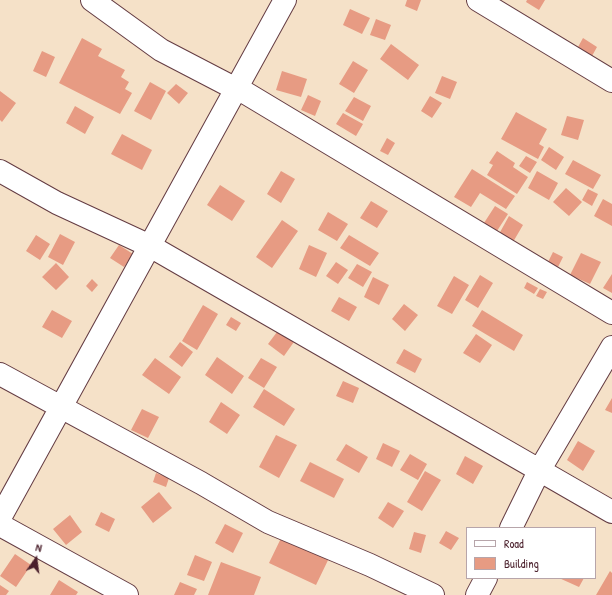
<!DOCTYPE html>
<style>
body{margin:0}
#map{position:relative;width:612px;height:595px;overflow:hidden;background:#f5e1c8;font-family:"Patrick Hand",sans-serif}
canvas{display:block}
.legend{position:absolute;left:466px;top:527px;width:130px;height:52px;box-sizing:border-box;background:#fff;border:1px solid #b7a5aa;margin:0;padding:5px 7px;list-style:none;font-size:12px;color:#4a1f2b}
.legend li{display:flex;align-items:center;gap:8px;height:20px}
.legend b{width:20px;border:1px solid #b7a5aa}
.north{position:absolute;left:16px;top:539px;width:40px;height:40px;-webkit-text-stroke:3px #fff;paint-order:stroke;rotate:14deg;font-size:11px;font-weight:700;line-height:16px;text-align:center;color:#4a1f2b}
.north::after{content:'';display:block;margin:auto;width:14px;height:18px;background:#4a1f2b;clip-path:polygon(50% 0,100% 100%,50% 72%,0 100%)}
</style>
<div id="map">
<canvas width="612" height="595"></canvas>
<ul class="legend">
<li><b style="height:5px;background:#fff"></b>Road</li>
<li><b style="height:11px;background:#e79b83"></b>Building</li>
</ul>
<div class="north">N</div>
</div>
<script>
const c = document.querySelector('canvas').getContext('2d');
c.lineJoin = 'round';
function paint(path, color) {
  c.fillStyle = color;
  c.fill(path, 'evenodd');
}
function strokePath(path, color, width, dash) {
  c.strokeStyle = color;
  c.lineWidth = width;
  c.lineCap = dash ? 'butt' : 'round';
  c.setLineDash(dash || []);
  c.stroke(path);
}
paint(new Path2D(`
 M407,0h14l-4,11 -12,-5z
 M527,0h18l-6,10 -13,-8z
 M350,9l20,9 -8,16 -19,-9z
 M376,19l15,6 -6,15 -15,-5z
 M82,38l20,11 -4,7 27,14 -4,7 8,5 -4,7 7,4 -12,21 -61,-31z
 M583,38l14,9 -5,9 -14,-9z
 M391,44l28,21 -11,15 -28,-21z
 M42,51l13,6 -9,20 -13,-6z
 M353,61l15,9 -14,23 -15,-9z
 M282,71l25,8 -6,18 -25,-7z
 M442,76l15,6 -7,17 -15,-6z
 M150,82l16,9 -15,29 -17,-9z
 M176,84l12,9 -9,11 -12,-11z
 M0,91l16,12 -14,19 -2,-2z
 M308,95l13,6 -6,15 -14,-6z
 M430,96l12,7 -10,15 -11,-7z
 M354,97l17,9 -8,15 -18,-10z
 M75,106l19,11 -9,17 -19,-11z
 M516,112l31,17 -8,15 5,3 -6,12 -37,-20z
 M343,113l20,11 -7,12 -20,-12z
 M567,116l17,4 -6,20 -17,-5z
 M122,134l30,16 -10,20 -31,-16z
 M387,138l8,5 -7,12 -8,-4z
 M549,147l15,10 -8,13 -15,-10z
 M497,151l18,12 -2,4 15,10 -11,17 -30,-19 6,-10 -4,-2z
 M526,156l11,6 -7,11 -11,-7z
 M573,160l28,15 -8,14 -28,-15z
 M472,169l43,27 -9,13 -26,-16 -9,14 -17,-10z
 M281,171l14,8 -14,24 -14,-9z
 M537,171l21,12 -9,17 -21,-12z
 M220,185l25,16 -13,20 -25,-16z
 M566,188l16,14 -13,14 -16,-14z
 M588,189l10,5 -6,12 -10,-6z
 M603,199l9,5v22l-18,-10z
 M371,201l17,10 -11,17 -17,-10z
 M495,206l13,8 -11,17 -13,-8z
 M328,212l20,12 -11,17 -19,-11z
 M509,216l14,9 -10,17 -14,-8z
 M282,220l16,11 -26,37 -16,-11z
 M60,234l15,8 -12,23 -15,-8z
 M36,235l14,9 -10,16 -14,-9z
 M349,235l30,18 -9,13 -30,-18z
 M119,245l14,9 -9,13 -14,-9z
 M309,245l18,8 -11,24 -17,-8z
 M553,252l10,5 -5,10 -10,-5z
 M581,253l20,9 -11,22 -20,-9z
 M336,262l12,8 -10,14 -12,-8z
 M56,263l13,14 -13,13 -14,-13z
 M357,264l15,8 -9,15 -15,-9z
 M612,274v19l-9,-5z
 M480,275l13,8 -15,25 -13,-8z
 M454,276l15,9 -17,29 -15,-8z
 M373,277l16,8 -10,20 -15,-8z
 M92,279l6,6 -6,7 -6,-6z
 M527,282l11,6 -4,6 -10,-6z
 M540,289l7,3 -4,7 -7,-3z
 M339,297l18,10 -8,14 -18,-10z
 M404,304l14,11 -13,16 -13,-12z
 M203,305l15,9 -21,36 -15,-9z
 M52,310l20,11 -10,17 -20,-11z
 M482,310l41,25 -9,16 -42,-25z
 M231,317l10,6 -5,8 -10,-6z
 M280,328l16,11 -12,17 -16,-12z
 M476,334l16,11 -12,18 -17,-10z
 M180,342l13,10 -11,15 -13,-10z
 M404,349l18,10 -7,14 -19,-10z
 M217,357l27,19 -12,18 -27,-19z
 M155,358l26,19 -12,17 -27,-19z
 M261,358l16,9 -13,21 -16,-10z
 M343,381l16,7 -6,15 -17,-7z
 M264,389l31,20 -11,17 -31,-19z
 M612,398v15l-7,-3z
 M221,402l19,13 -13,19 -18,-12z
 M142,409l17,8 -11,21 -17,-8z
 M276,435l21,10 -18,33 -20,-11z
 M578,441l17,10 -12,20 -16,-11z
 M383,443l17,8 -8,16 -16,-8z
 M346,444l22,13 -9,16 -23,-13z
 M410,454l17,10 -9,16 -18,-10z
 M465,456l18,10 -10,18 -17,-10z
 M310,462l34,17 -10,19 -34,-17z
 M425,471l16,9 -19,31 -15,-9z
 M156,473l13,5 -3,9 -13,-5z
 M159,492l13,16 -19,15 -12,-16z
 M388,502l16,9 -11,17 -15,-10z
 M101,512l14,7 -6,13 -14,-7z
 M70,515l12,17 -16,13 -13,-16z
 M225,524l18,9 -10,20 -18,-10z
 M446,531l13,7 -8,12 -12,-7z
 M284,532l47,22 -15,31 -47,-22z
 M414,532l12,3 -5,18 -12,-4z
 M15,554l16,11 -15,22 -16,-11z
 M195,555l17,7 -8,19 -17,-6z
 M221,562l40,15 -7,18h-46z
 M610,571l2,2v22h-16z
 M559,578h25l-5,9z
 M59,580l19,12 -2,3h-26z
 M180,582l17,7 -3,6h-20z
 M0,585l9,6 -3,4h-6z`), '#e79b83');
const minor = new Path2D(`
 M92,0l69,50 75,39h3l373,224
 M478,0l134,81
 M0,171l57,32 93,43 462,266
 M0,374l201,109 67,39 102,43 63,30
 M0,518l285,-518
 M0,525l127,70
 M511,528l28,-57 73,-124
 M477,595l9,-17`);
strokePath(minor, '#643c43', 24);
strokePath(minor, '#fff', 22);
</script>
